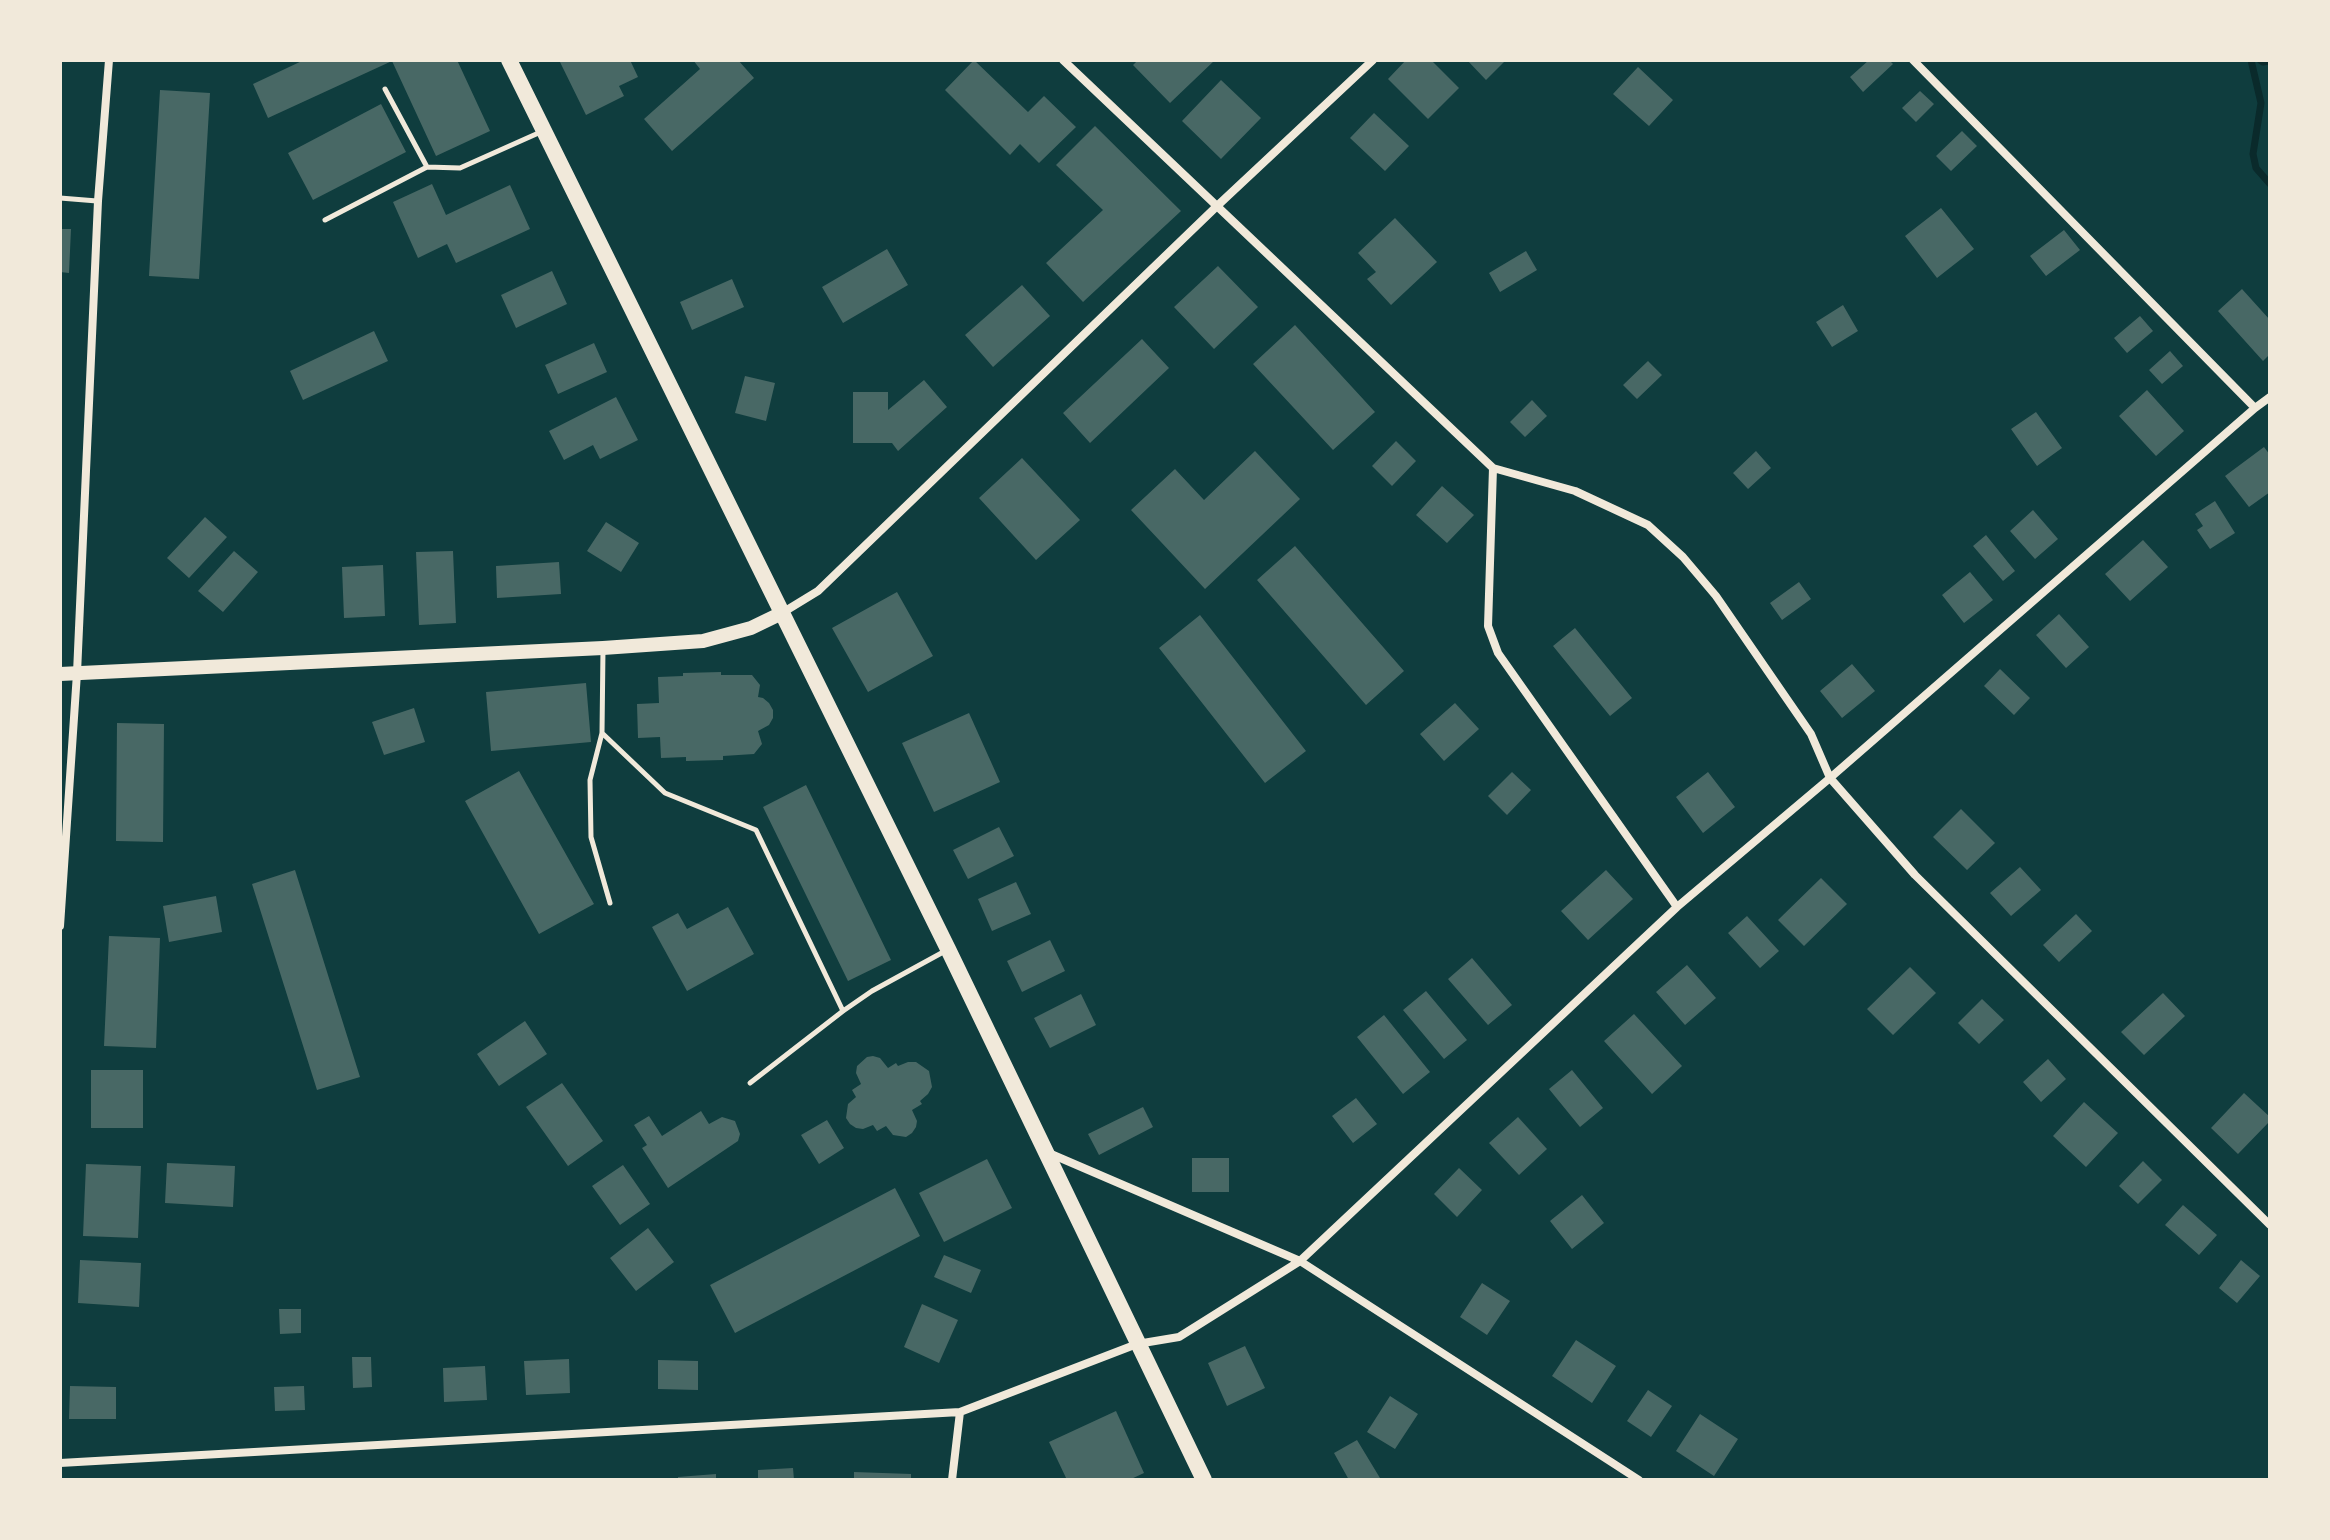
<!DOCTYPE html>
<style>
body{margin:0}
#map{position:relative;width:2330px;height:1540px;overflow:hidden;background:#0f3d3e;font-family:"Times New Roman",serif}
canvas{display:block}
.frame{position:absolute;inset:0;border:62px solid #f1e9da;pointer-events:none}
</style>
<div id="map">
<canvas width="2330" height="1540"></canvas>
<div class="frame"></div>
</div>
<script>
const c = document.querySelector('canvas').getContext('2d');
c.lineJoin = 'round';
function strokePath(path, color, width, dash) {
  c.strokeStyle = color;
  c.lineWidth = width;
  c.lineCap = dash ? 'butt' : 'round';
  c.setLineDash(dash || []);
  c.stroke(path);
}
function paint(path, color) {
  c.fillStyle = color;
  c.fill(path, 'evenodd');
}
strokePath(new Path2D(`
 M2251,60l10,43 -8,51 3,14 14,16
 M2260,60l3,2 7,-1`), '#0a2a2b', 7);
paint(new Path2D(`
 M304,60h153l33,71 -54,25 -44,-95 -124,57 -15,-34z
 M559,60h71l8,17 -19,9 5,10 -38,19z
 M693,60h45l16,18 -82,73 -28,-32 56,-50z
 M974,60l54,52 16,-16 32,31 -37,36 -19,-19 -10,11 -65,-65z
 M1138,60h77l-45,43 -37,-38z
 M1406,60h25l28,28 -31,31 -40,-40z
 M1467,60h39l-20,20z
 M1869,60h20l4,4 -30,28 -13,-15z
 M1638,67l35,33 -24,26 -36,-32z
 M1221,80l40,38 -40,41 -39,-38z
 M160,90l50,3 -11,186 -50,-3z
 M1920,91l14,13 -18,18 -14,-14z
 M381,104l25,48 -93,48 -25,-47z
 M1374,113l35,33 -24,25 -35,-33z
 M1095,126l86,85 -98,91 -37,-39 57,-53 -47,-45z
 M1962,131l15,15 -26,25 -15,-15z
 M432,184l14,31 64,-30 20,44 -74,34 -9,-19 -29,14 -25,-56z
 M1941,208l33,41 -37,29 -32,-42z
 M1395,218l42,44 -46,43 -24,-26 9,-7 -18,-19z
 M60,229h11l-2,44 -9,-1z
 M2064,230l16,20 -34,26 -16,-20z
 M887,249l21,36 -65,38 -21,-36z
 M1526,251l11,19 -37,22 -11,-19z
 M1218,266l40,41 -44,42 -40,-42z
 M552,271l15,33 -51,24 -15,-33z
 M732,279l12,28 -52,23 -12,-28z
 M1022,285l28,31 -57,51 -28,-32z
 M2242,289l28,31v34l-7,7 -45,-50z
 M1843,305l15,26 -26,16 -16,-25z
 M2140,316l13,15 -26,22 -13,-15z
 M1295,325l80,87 -42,38 -80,-86z
 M374,331l14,30 -85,39 -13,-29z
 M1142,339l27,29 -79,75 -27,-30z
 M594,343l13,29 -49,22 -13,-29z
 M2170,351l13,15 -21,18 -13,-14z
 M1648,361l14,14 -25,24 -14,-14z
 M745,376l30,7 -9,38 -31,-8z
 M924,380l23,27 -49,44 -6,-8h-39v-51h35v18z
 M2147,390l37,41 -28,25 -37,-40z
 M616,397l22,43 -38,19 -7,-14 -29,15 -15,-29z
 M1532,400l15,16 -22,21 -15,-15z
 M2036,412l26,36 -25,18 -26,-37z
 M1396,441l20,20 -24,25 -20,-20z
 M2264,447l6,8v37l-21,15 -24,-31z
 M1255,451l45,48 -95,90 -74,-79 44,-41 29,31z
 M1756,451l15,17 -23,21 -15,-16z
 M1022,458l58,62 -44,40 -57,-62z
 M1442,486l32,29 -27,28 -31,-28z
 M2215,501l20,32 -25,16 -13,-19 6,-4 -8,-12z
 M2033,510l25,29 -23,20 -25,-28z
 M205,517l22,20 -38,41 -22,-20z
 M606,522l33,21 -18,29 -34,-21z
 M1986,535l29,36 -12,10 -30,-35z
 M2143,540l25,27 -38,34 -25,-27z
 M1295,546l109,125 -38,34 -109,-125z
 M234,551l24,21 -35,40 -25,-21z
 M453,551l3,72 -37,2 -3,-73z
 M559,562l2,32 -64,4 -1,-32z
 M383,565l2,51 -41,2 -2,-51z
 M1970,572l23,28 -29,23 -22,-28z
 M1799,582l12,17 -29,21 -12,-17z
 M897,592l36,64 -65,36 -36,-64z
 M2059,614l30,33 -23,21 -30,-33z
 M1200,615l106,136 -41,32 -106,-135z
 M1575,628l57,70 -22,18 -57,-70z
 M1852,664l23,27 -33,27 -22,-27z
 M2000,669l30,29 -16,17 -30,-29z
 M721,672v3h31l8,10 -2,12 5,1 6,5 4,7v8l-4,7 -11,6 4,13 -8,10 -31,2v4l-37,1v-4l-25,1 -1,-21 -22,1 -1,-34 22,-1 -1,-26 25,-1v-3z
 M586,683l5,59 -100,9 -5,-59z
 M1455,703l24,26 -35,32 -24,-27z
 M414,708l11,34 -41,13 -12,-33z
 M969,713l31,69 -66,30 -32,-69z
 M117,723l47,1 -1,118 -47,-1z
 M519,771l75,133 -55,30 -74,-133z
 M1512,772l19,18 -24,25 -19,-19z
 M1708,772l27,35 -32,26 -27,-36z
 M806,785l85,175 -43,21 -85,-174z
 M1961,809l34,34 -28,27 -34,-33z
 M999,827l15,29 -46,23 -15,-29z
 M2020,867l21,23 -30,26 -21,-23z
 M295,870l65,207 -43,13 -65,-206z
 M1606,870l27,29 -45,41 -27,-29z
 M1821,878l26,26 -43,42 -26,-26z
 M1016,882l15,32 -39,17 -14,-32z
 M216,896l6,36 -53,10 -6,-36z
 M728,907l26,47 -67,37 -35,-64 26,-14 9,16z
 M2076,914l16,17 -33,31 -16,-17z
 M1747,916l32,35 -19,17 -32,-35z
 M109,936l51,2 -4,110 -52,-2z
 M1050,940l15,31 -43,21 -15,-31z
 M1472,958l40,47 -24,20 -40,-46z
 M1687,965l29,33 -31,27 -29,-33z
 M1910,967l26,26 -43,42 -26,-26z
 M1426,991l41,49 -23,19 -41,-49z
 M2163,993l22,23 -41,39 -23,-23z
 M1081,994l15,31 -46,23 -16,-30z
 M1982,999l22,21 -25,24 -21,-21z
 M1634,1014l48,52 -30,28 -48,-53z
 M1384,1015l46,57 -27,22 -46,-57z
 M525,1021l22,33 -48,32 -22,-32z
 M873,1056l7,2 8,10 8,-5 2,3 10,-4h8l13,9 3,16 -4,7 -8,7 2,3 -10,6 5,11 -1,6 -4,6 -6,4 -13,-2 -7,-9 -9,5 -4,-6 -10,4 -7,-1 -6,-4 -4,-6 2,-14 8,-7 -4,-7 9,-6 -5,-11 1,-7 10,-9z
 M2048,1059l18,20 -25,23 -18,-20z
 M91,1070h52v58h-52z
 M1572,1070l31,38 -23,19 -31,-38z
 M562,1083l41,58 -35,25 -42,-59z
 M2244,1093l26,24v4l-32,33 -27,-26z
 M1356,1098l21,26 -24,19 -21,-27z
 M2084,1102l34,31 -32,34 -33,-31z
 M1143,1107l10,20 -54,28 -11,-21z
 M701,1111l8,13 13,-7 13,4 5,13 -2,7 -70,47 -26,-40 5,-3 -13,-20 15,-9 13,20z
 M1518,1117l29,32 -28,26 -30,-32z
 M827,1120l17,28 -25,16 -18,-29z
 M1192,1158h37v34h-37z
 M987,1159l25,49 -68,34 -25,-49z
 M2143,1161l19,19 -24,24 -19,-18z
 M167,1163l68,3 -2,41 -68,-4z
 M86,1164l55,2 -3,72 -55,-2z
 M623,1165l27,39 -30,21 -28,-39z
 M1459,1168l23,22 -25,27 -23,-23z
 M895,1188l25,48 -185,97 -25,-48z
 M1582,1195l22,28 -32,26 -22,-28z
 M2183,1205l34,30 -18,20 -34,-30z
 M648,1228l26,34 -38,29 -26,-33z
 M944,1255l37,15 -10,23 -37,-16z
 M80,1260l61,3 -2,44 -61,-4z
 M2241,1260l19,16 -23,27 -18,-15z
 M1482,1283l28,18 -23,34 -27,-18z
 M922,1304l36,16 -19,43 -35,-16z
 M279,1309h22v24l-21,1z
 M1576,1340l40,26 -24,37 -40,-27z
 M1245,1346l20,42 -38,18 -19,-43z
 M352,1357h19l1,30 -19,1z
 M569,1359l1,34 -44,2 -2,-34z
 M658,1360l40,1v29l-40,-1z
 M485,1366l2,34 -43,2 -1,-34z
 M70,1386l46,1v32h-47z
 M304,1386l1,24 -30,1 -1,-24z
 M1648,1390l24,16 -21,31 -24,-16z
 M1390,1396l28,18 -23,35 -28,-17z
 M1116,1411l28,62 -15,7h-62l-18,-38z
 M1700,1414l38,25 -24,37 -38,-25z
 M1357,1440l23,38 -3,2h-28l-15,-27z
 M793,1468l1,12h-36v-10z
 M854,1472l57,2v6h-57z
 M716,1474v6h-38v-3z`), '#486865');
strokePath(new Path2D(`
 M385,89l42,78
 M60,198l37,3
 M325,220l102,-53 33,1 83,-37
 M603,649l-1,84 -12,47 1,57 19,66
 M602,733l63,60 91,37 87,181
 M750,1083l93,-72 29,-20 75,-41`), '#f1e9da', 5);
strokePath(new Path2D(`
 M1063,60l430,408 82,23 73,34 35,32 33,39 95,138 19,44 85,97 355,350
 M1913,60l342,348
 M1493,468l-5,158 10,27 179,254
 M782,613l36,-22 398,-384 157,-147
 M60,926l17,-253 21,-472 11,-141
 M1051,1154l249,107 339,219
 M60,1463l900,-51
 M952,1480l8,-68 177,-68 42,-7 121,-76 377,-354 153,-129 425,-370 15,-11`), '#f1e9da', 8);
strokePath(new Path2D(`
 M60,674l543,-26 100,-7 48,-13 31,-15`), '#f1e9da', 14);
strokePath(new Path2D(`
 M509,60l439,889 256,531`), '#f1e9da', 16);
</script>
